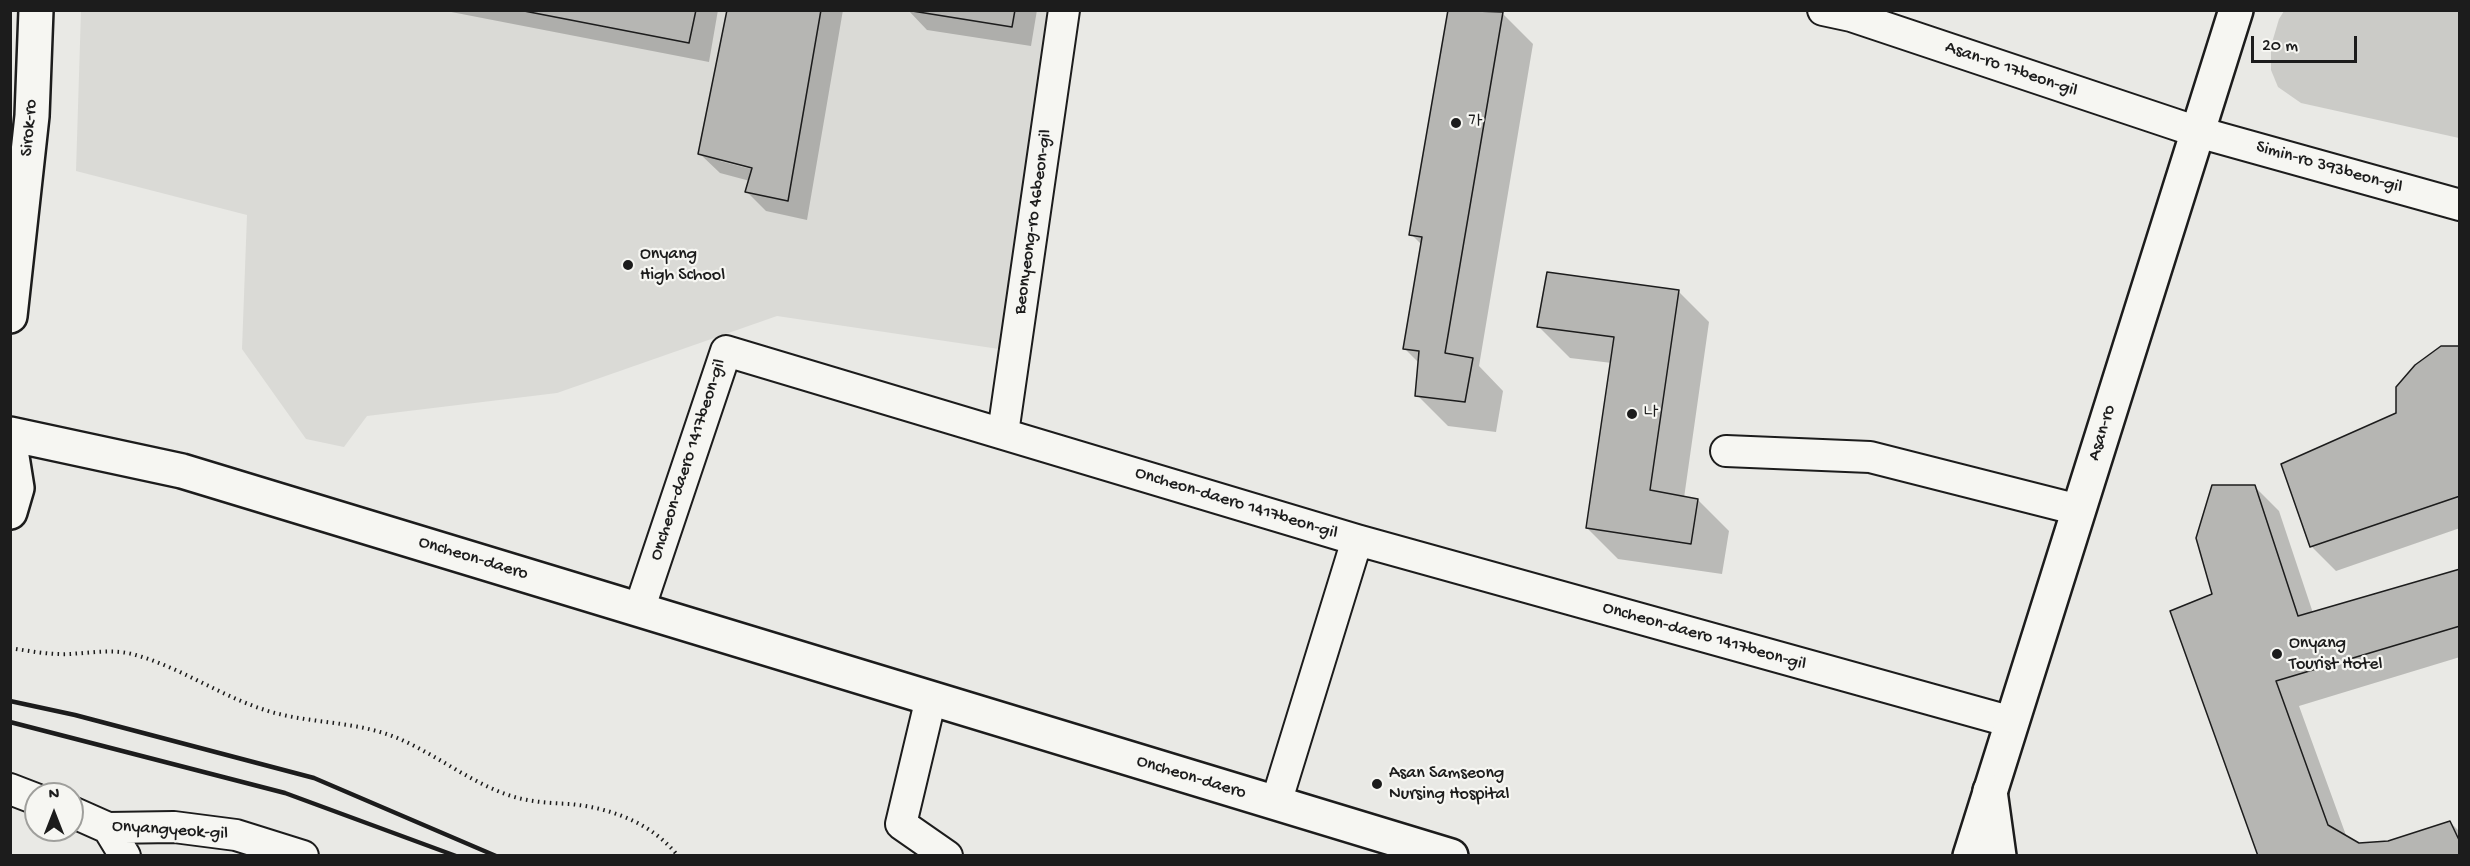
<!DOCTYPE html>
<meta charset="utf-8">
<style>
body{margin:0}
#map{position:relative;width:2470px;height:866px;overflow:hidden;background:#e9e9e5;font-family:"Gochi Hand",sans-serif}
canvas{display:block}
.frame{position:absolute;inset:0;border:12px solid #1c1c1c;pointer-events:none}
.north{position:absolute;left:24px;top:782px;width:60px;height:60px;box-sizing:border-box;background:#f6f6f2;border:2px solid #9f9f9c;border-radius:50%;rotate:0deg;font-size:16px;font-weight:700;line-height:24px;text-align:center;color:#1c1c1c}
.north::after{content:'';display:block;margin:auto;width:21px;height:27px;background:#1c1c1c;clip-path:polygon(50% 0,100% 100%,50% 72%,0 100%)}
.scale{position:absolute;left:2251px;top:36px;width:106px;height:27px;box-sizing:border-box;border:3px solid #1c1c1c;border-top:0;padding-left:8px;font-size:18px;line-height:21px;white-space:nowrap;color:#1c1c1c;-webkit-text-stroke:4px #f6f6f2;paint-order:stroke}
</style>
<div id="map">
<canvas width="2470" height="866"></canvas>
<div class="frame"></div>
<div class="north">N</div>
<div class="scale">20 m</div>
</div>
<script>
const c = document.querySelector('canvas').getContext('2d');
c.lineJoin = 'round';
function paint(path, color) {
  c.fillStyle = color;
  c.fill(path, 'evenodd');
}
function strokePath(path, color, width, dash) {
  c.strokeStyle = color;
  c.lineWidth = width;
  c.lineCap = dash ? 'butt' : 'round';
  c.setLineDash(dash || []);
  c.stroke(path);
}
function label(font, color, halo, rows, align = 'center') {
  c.font = font + ' "Gochi Hand","Poor Story",sans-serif';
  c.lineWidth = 4.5;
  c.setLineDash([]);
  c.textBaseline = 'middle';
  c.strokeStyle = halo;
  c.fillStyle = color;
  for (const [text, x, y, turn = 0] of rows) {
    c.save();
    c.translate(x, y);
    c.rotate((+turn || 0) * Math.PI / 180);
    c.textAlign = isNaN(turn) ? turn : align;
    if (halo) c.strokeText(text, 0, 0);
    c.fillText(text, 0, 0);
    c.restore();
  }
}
paint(new Path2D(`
 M81,11h967l-49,338 -222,-33 -220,77 -190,23 -23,31 -38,-8 -64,-90 5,-134 -171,-44z`), '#dadad6');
paint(new Path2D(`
 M2284,11h175v127l-158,-35 -23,-16 -7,-17v-24l8,-27z`), '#cbcbc7');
paint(new Path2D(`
 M441,10h277l-9,52z
 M728,10h115l-36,210 -41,-9 -19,-19 3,-11 -30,-8 -20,-19zM720,158l40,10 -1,3 -39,-10z
 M908,10h129l-6,36 -104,-16z
 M1449,10l53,3 31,31 -54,322 24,25 -7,41 -48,-6 -31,-31 3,-31 -16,-16 18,-103 -11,-11z
 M1678,291l31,31 -25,176 14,2 31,31 -7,43 -104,-15 -31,-31 25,-165 -42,-5 -31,-31z
 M2460,347v181l-124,43 -25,-25 87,-132z
 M2255,487l24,24 34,102 147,-43v87l-161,49 48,132 11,6 30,-2 62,-20 10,10v24h-201l-45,-262z`), '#0003');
const building = new Path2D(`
 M519,10h177l-7,33z
 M727,10h94l-33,191 -43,-9 7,-24 -54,-14z
 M906,10h109l-3,17z
 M1448,10l55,2 -58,341 28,5 -8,44 -50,-6 4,-45 -16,-2 19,-112 -13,-2z
 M1547,272l132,18 -29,200 48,9 -7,45 -105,-16 28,-191 -77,-10z
 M2441,346h19v150l-150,51 -29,-83 115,-51v-26l19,-22z
 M2212,485h43l43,131 162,-47v57l-184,55 52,144 31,18 29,-2 62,-20 10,21v14h-202l-88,-245 42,-17 -16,-56z`);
paint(building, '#b6b6b3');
strokePath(building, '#1c1c1c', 1.5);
const street = new Path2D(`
 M1823,10l28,6 347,116 262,73
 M1003,433l61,-423
 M1726,451l144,6 209,53
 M639,610l87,-259 631,189 655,182
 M931,698l-30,126 46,32
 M10,789l26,10
 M1276,803l81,-263
 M72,812l36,16 66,-1 62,8 67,21
 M108,828l17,28`);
const secondary = new Path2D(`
 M10,316l22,-200 4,-106
 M10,444l7,44 -7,24
 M1970,856l266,-846`);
const primary = new Path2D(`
 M10,434l172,37 1269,385
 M1990,791l9,65`);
strokePath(street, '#1c1c1c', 34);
strokePath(secondary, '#1c1c1c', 38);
strokePath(primary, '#1c1c1c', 38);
strokePath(new Path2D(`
 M10,648c20,3 39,7 59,6 21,-1 43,-5 63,0 46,12 85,40 130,55 43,15 90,11 133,28 39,16 73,44 113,58 20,7 41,8 62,9 41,4 82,19 108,52`), '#1c1c1c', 4, [1.5, 4.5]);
strokePath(street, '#f6f6f2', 30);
strokePath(secondary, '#f6f6f2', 33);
strokePath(primary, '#f6f6f2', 33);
strokePath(new Path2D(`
 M10,701l65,14 239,63 182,78
 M10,722l275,71 171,63`), '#1c1c1c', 4.5);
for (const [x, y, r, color] of [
 [1456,123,6,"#1c1c1c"],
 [628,265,6,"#1c1c1c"],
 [1632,414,6,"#1c1c1c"],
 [2277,654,6,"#1c1c1c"],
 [1377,784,6,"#1c1c1c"]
]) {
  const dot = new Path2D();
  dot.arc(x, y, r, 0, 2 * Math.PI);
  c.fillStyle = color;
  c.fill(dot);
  strokePath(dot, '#f6f6f2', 2);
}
label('18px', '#1c1c1c', '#f6f6f2', [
 ["Asan-ro 17beon-gil",2011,70,19],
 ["Sirok-ro",30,128,-85],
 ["Simin-ro 393beon-gil",2329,168,16],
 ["Beonyeong-ro 46beon-gil",1034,222,-82],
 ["Asan-ro",2103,433,-73],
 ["Oncheon-daero 1417beon-gil",689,460,-72],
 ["Oncheon-daero 1417beon-gil",1236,504,17],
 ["Oncheon-daero",473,559,17],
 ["Oncheon-daero 1417beon-gil",1704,637,16],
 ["Oncheon-daero",1191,778,17],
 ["Onyangyeok-gil",170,831,4]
]);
label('18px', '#1c1c1c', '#f6f6f2', [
 ["가",1468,123],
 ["Onyang",640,255],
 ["High School",640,276],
 ["나",1644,414],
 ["Onyang",2289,644],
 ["Tourist Hotel",2289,665],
 ["Asan Samseong",1389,774],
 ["Nursing Hospital",1389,795]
], 'left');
</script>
